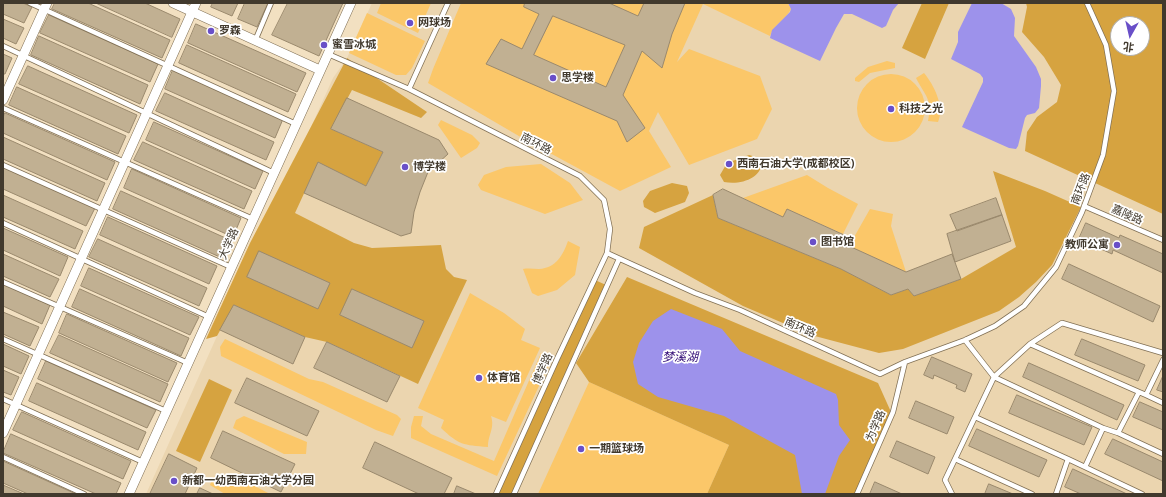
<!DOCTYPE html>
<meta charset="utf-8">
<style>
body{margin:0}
#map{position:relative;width:1166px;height:497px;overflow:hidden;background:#f2e0c1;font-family:"Noto Sans","Noto Sans SC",sans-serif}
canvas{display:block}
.frame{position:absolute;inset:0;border:4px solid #41392d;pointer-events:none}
.north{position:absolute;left:1110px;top:16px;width:40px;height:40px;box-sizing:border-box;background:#fff;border:1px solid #b3b0ab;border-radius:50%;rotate:188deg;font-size:11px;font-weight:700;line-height:16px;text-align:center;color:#41392d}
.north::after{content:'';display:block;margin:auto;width:14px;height:18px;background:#694fc8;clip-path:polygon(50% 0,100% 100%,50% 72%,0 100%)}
</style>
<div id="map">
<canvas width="1166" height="497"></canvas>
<div class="frame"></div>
<div class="north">北</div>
</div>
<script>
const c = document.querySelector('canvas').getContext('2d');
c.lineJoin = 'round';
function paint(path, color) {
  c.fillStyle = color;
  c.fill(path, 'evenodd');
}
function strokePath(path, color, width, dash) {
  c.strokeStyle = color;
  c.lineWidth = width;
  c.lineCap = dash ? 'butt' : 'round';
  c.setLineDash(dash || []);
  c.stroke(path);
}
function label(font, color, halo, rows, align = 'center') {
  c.font = font + ' "Noto Sans","Noto Sans SC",sans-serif';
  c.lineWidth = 3.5;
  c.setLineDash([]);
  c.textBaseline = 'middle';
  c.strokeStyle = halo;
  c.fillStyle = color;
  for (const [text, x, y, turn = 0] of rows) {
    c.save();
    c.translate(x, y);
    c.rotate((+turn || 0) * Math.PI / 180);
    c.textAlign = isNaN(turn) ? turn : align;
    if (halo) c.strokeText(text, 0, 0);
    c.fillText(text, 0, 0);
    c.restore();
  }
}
paint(new Path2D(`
 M372,3h791v491h-1017l187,-416 14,-20zM1118,24h24v24h-24z`), '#ebd5af');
paint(new Path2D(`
 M381,3h50l-13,30 -41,-20z
 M461,3h327l3,6c-5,11 -18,16 -21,27l-67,-32 -26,58 12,-13 71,27 12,33 -15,30 -68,26 -31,-53 -9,19 22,36 -51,24 -96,-52 -96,-56 5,-14z
 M367,13l58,28 -13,27 -6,7h-10l-47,-22z
 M887,61l8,2v5l-25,5 -11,9 -4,-1v-3l13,-11z
 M924,73c10,12 21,34 14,49l-10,-1c5,-22 -3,-25 -12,-43z
 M857 108a34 34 0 1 1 68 0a34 34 0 1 1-68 0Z
 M441,120l31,15 8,8 -3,5 -16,10 -23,-33z
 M541,164l29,19 13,17 -38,14 -64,-24 -3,-5 6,-10 22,-8z
 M807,175l21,13 30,16 -15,30 -56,-25 -4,8 -40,-19z
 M870,209l23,5 -2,12 15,46 -57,-26z
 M568,241l12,6 -5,28 -18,15 -19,6 -6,-3 -9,-24c6,-1 11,0 16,0 17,-1 24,-14 29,-28z
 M470,293l34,20 21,16 -4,11 19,8 -34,74 -15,-6c4,13 -3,18 -3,31 -25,-2 -29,-2 -47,-19l3,-8 -26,-12z
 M225,339l84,40 14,3 74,33 4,4 -8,17 -17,-6 -155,-74 -1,-9z
 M541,353l11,5 -55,118 -86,-38v-11l3,-11h9l-2,10 10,8 63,27z
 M589,382l140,63 -22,49h-169z
 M244,416l63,26 -1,12h-22l-51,-26 3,-8z
 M227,474l18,7 25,13h-45l-15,-9 3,-8z`), '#fbc769');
paint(new Path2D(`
 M922,3h27l-24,56 -23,-11z
 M1026,3h137v211l-138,-63 2,-19 10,-15 20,-15 4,-17 -17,-28 -22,-25 5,-25zM1118,24h24v24h-24z
 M347,58l80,54 -6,6 -69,-28 -21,39 52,23 -17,34 -48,-23 -23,50 59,30 18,5 69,-3 5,24 8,8 13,3 -49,104 -91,-42 -22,-5 -71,-32 -17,31 -11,3 44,-96z
 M749,155l14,4c-1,20 -22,26 -39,23l-4,-7 7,-12z
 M993,171l52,20 36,16 -29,58 -16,17 -17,15 -20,14 -96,38 -24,4 -68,-18 -68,-29 -104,-58 5,-21 69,-32 5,23 123,51 50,26 17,-6 6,7 47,-17 55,-32z
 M672,183l15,3 2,7 -4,9 -30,11 -11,-6 -1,-6 7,-10z
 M627,277l251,106 13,29 -36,82h-148l22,-49 -140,-63 -13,-19z
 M595,280l11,5 -94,209h-14z
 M209,379l23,11 -32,72 -24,-11z`), '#d6a340');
paint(new Path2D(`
 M788,3h111l-6,7 -7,16 -4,2 -30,-14h-8l-8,14 -16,33 -50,-23 2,-8 18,-18 1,-3z
 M972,3h29l10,6 4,9 -1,18 22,31 5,12v7l-2,22 -4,5 -8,2 -2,3 -7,28 -2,3 -7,-1 -47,-21 21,-45v-4l-3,-4 -29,-15 7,-17v-10z
 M671,309l51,20 18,22 96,43 2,6 1,25 11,15 -11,16 -14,38h-23l-7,-39 -71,-39 -66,-19 -20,-13 -5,-22 6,-19 14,-22z`), '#9d92eb');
const building = new Path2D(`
 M3,3h20l9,4 -8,16 -21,-9z
 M55,3h33l82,37 -8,18 -110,-49z
 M96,3h49l35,16 -8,18z
 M213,3h25l-6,13 -21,-9z
 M245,3h23l-11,24 -19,-8z
 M288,3h55l-24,53 -47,-21z
 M525,3h84l29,13 6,-13h41l-13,31 -10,34 -20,-17 -19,44 22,33 -18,14 -10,-21 -131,-57 15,-25 21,10 17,-35 -15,-7zM553,16l72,29 -19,42 -72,-32z
 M49,15l109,49 -8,18 -110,-49z
 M3,19l21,9 -8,16 -13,-6z
 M196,24l110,49 -9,19 -109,-49z
 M39,36l109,49 -8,19 -109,-49z
 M187,45l109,49 -8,18 -109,-49z
 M3,54l9,4 -7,16h-2z
 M28,66l109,49 -8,18 -110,-49z
 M173,70l110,49 -8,19 -110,-49z
 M17,87l109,49 -8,18 -109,-49z
 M165,93l109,49 -8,18 -110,-49z
 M347,98l92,42 9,14 -20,18 -8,20 -6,20 -3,21 -10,3 -97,-43 14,-31 48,24 17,-34 -52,-23z
 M5,113l110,49 -8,18 -104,-47v-15z
 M154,122l109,49 -8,18 -109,-49z
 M3,137l102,46 -8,18 -94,-42z
 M143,142l109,49 -8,18 -110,-49z
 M3,167l92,41 -9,18 -83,-37z
 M132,169l109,49 -8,19 -109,-49z
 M723,189l60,28 4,-8 66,30 -4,7 57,26 46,-18 9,25 -47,17 -6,-7 -17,6 -50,-26 -123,-51 -5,-23z
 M121,191l109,49 -8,18 -109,-49z
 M3,195l80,36 -8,18 -72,-32z
 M996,198l6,17 -45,16 -7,-16z
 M1002,215l9,26 -56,21 -8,-28z
 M108,217l109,49 -8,18 -109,-49z
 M1086,223l33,15 1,-3 43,19v19l-50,-23 -1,4 -33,-15z
 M3,228l65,29 -8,19 -57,-26z
 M98,239l109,49 -8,18 -110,-49z
 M259,251l71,32 -12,26 -71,-32z
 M3,254l56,25 -9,18 -47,-21z
 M1069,264l91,42 -7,16 -91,-43z
 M89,268l110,49 -9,18 -109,-49z
 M3,284l47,21 -8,19 -39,-18z
 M80,289l109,49 -8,18 -109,-49z
 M352,289l72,32 -12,27 -72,-33z
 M234,305l71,32 -12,27 -73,-34z
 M3,312l36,15 -9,19 -27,-12z
 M67,314l110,49 -9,19 -109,-49z
 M59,335l109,49 -8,18 -110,-49z
 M1082,339l63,26 -7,16 -63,-26z
 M327,342l73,34 -13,26 -73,-34z
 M3,344l26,12 -8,18 -18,-8z
 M932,357l40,17 -7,18 -9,-4 1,-3 -23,-10 -1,4 -9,-4z
 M46,361l110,49 -9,18 -109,-49z
 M1029,363l95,42 -7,15 -94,-43z
 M3,370l16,7 -8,18 -8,-3z
 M1163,376v16l-6,-2z
 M247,378l72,33 -12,25 -72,-33z
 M37,383l109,49 -8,18 -109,-49z
 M1017,395l75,32 -8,18 -75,-32z
 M916,401l38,16 -7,17 -38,-16z
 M1140,402l23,10v18l-30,-13z
 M22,412l109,49 -8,18 -110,-49z
 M977,429l70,31 -8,17 -70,-31z
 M223,431l72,33 -14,28 -70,-34z
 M11,434l110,49 -5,11h-20l-93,-41z
 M1113,439l50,23v19l-58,-27z
 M897,441l38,16 -7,17 -38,-17z
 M375,442l77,36 -8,16h-25l-56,-26z
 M169,454l28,14 -12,26h-35z
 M3,461l73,33h-48l-25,-11z
 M1073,469l54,25h-46l-16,-7z
 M875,482l27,12h-32z
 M989,484l24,10h-28z
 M3,485l21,9h-21z
 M457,486l19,8h-22z
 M200,488l13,6h-16z`);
paint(building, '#c1b092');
strokePath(building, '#9a896d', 1);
const lane = new Path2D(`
 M30,3l266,121
 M448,3l-39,86 171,87 24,24 6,29 -3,24 88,40 45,17 140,64 25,-12 60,-22 30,-14 29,-20 32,-39 26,-55 21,-57 11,-64 -8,-46 -19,-42
 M255,41l16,-38
 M3,46l271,127
 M328,54l81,35
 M3,108l250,111
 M3,165l228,102
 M1084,206l79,34
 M3,223l206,94
 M3,282l185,81
 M3,339l163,72
 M1030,344l109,48
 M1146,395l17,8
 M3,399l140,63
 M975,417l93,42
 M1103,428l-109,-51 36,-33 32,-21 101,30
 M1118,433l45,21
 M3,457l81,37
 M955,459l77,35
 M1085,467l57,27
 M496,494l61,-135 50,-106
 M514,494l105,-235
 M857,494l36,-82 12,-50
 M952,494l-7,-14 49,-103 -29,-37
 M1056,494l12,-35 17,8 18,-39 15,5 21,-41 7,3 17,-35`);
const street = new Path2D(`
 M173,3l147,67
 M3,100l44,-97
 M3,433l193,-430
 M129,494l222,-491`);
strokePath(lane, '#817055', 6);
strokePath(street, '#817055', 10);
strokePath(lane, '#fff', 4.5);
strokePath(street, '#fff', 9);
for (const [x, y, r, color] of [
 [410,23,4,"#694fc8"],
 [211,31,4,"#694fc8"],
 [324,45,4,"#694fc8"],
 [553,78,4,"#694fc8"],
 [891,109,4,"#694fc8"],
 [729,164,4,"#694fc8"],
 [405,167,4,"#694fc8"],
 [813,242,4,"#694fc8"],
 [1117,245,4,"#694fc8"],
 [479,378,4,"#694fc8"],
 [581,449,4,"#694fc8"],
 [174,481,4,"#694fc8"]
]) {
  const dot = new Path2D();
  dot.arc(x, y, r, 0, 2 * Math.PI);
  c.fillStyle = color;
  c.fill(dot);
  strokePath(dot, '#fff', 1.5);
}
label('bold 11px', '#41392d', '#fff', [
 ["网球场",418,23],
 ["罗森",219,31],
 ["蜜雪冰城",332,45],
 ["思学楼",561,78],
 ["科技之光",899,109],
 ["西南石油大学(成都校区)",737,164],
 ["博学楼",413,167],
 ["图书馆",821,242],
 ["教师公寓",1109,245,"right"],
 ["体育馆",487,378],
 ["一期篮球场",589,449],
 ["新都一幼西南石油大学分园",182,481]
], 'left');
label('11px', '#41392d', '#fff', [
 ["南环路",536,144,27],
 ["南环路",1081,189,-69],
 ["嘉陵路",1127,215,24],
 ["大学路",229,244,-66],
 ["南环路",800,328,24],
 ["博学路",543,369,-66],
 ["为学路",876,426,-67]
]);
label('italic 12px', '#320c76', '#fff', [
 ["梦溪湖",680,358]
]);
</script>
